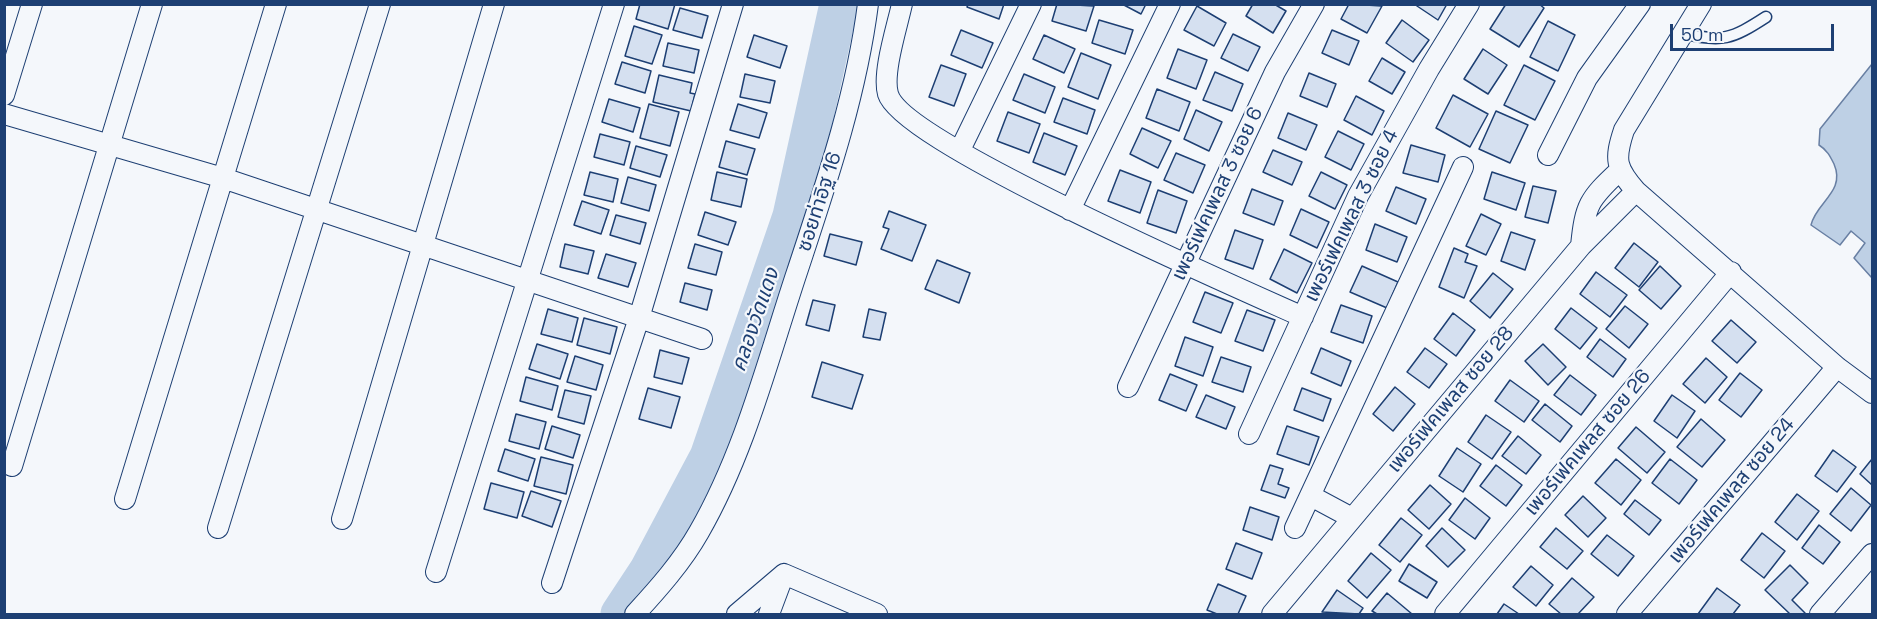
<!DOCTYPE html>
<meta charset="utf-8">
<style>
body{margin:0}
#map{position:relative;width:1877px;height:619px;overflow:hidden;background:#f4f7fb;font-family:"Space Grotesk",sans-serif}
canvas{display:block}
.frame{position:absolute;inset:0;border:6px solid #1d3f73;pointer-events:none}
.scale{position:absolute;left:1670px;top:24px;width:164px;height:27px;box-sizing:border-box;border:3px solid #1d3f73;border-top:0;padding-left:8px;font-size:18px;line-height:21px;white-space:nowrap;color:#1d3f73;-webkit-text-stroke:4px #f4f7fb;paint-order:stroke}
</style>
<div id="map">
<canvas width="1877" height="619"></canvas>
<div class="frame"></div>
<div class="scale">50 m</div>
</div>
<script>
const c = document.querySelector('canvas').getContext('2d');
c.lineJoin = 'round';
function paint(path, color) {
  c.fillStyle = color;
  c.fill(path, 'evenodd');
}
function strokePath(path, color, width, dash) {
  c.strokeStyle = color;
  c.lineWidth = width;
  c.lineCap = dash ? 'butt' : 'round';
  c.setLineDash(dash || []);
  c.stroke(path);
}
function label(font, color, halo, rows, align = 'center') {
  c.font = font + ' "Space Grotesk","Noto Sans Thai",sans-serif';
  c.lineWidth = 4.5;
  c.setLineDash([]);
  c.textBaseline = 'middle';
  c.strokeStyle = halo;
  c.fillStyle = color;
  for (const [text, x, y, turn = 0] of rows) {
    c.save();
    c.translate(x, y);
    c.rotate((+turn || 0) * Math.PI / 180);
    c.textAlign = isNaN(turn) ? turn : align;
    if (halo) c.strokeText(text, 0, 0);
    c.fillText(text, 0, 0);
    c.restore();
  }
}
const water = new Path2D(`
 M1872,64v214l-18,-20 11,-15 -14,-12 -11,14 -29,-20c5,-23 35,-33 23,-61 -4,-8 -7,-14 -15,-19l1,-16z`);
paint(water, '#bed0e5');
strokePath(water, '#687fa3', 1.5);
strokePath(new Path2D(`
 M620,614l29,-44 60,-113 83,-241 47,-212`), '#bed0e5', 39);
const building = new Path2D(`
 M640,4h35l-7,25 -32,-10z
 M968,4h36l-5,15 -32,-12z
 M1057,4l37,2 -8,25 -34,-10z
 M1122,4h24l-5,10z
 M1253,4h21l12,7 -13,22 -27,-17z
 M1349,4l33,2 -15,27 -26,-14z
 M1414,4h33l-9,16z
 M1506,4h33l5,4 -25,39 -29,-18z
 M1197,6l29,17 -12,23 -30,-16z
 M680,8l28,8 -6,22 -29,-8z
 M1099,20l34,10 -8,24 -33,-11z
 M1402,20l27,20 -16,22 -27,-19z
 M1548,21l27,14 -17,36 -28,-14z
 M634,26l28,9 -10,29 -27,-8z
 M961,30l32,13 -11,25 -31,-13z
 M1332,30l27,11 -10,24 -27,-12z
 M1233,34l27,13 -12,24 -27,-13z
 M754,35l33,11 -7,22 -33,-11z
 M1044,35l31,14 -11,24 -31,-14z
 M668,43l31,7 -5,23 -31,-7z
 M1178,49l29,11 -11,29 -29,-11z
 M1483,49l24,16 -19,29 -24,-15z
 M1081,53l30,12 -13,34 -30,-12z
 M1382,58l23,14 -13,22 -23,-13z
 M622,62l29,9 -6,22 -30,-9z
 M941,65l25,9 -12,32 -25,-9z
 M1524,65l31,16 -20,39 -31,-15z
 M1215,72l28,12 -11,27 -29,-11z
 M1309,73l27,11 -9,23 -27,-11z
 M745,74l30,7 -5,22 -30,-6z
 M1024,74l31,13 -10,26 -32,-13z
 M659,75l33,8 -2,10 5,1 -4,17 -38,-9z
 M1157,89l33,13 -11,29 -33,-13z
 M1453,95l35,19 -18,33 -34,-19z
 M1356,96l28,15 -12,24 -28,-15z
 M1063,98l32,12 -8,24 -33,-12z
 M609,99l31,9 -7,24 -31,-10z
 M649,104l30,8 -9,34 -30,-8z
 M738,104l29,9 -8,25 -29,-8z
 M1196,110l26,12 -13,29 -25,-12z
 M1496,111l32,14 -18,38 -31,-14z
 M1008,112l32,12 -11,29 -32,-12z
 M1288,113l29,12 -11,25 -28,-12z
 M1142,128l29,13 -13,27 -28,-14z
 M1338,131l26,13 -13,26 -26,-13z
 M1044,133l33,13 -12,29 -32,-13z
 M600,134l30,8 -6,23 -30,-8z
 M726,141l29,8 -8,26 -28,-8z
 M1411,145l34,10 -7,27 -35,-9z
 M636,146l31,9 -7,22 -30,-9z
 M1273,150l29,12 -10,23 -29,-13z
 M1176,153l29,12 -12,28 -29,-13z
 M1120,170l31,12 -11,31 -32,-12z
 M590,172l28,7 -5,23 -29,-7z
 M717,172l30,7 -6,28 -30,-7z
 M1321,172l26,13 -12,24 -26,-13z
 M1492,172l33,11 -9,27 -32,-11z
 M628,177l28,8 -7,26 -28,-8z
 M1533,186l23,5 -8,32 -23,-6z
 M1396,187l30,12 -10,25 -30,-13z
 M1252,189l31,12 -9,24 -31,-12z
 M1158,190l29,11 -11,32 -29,-10z
 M582,201l27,9 -8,24 -27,-9z
 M1301,209l28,13 -12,26 -27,-13z
 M889,211l37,14 -14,36 -31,-12 8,-20 -6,-2z
 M705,212l31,10 -8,23 -30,-10z
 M1481,214l20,10 -15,31 -20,-9z
 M616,215l30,8 -6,21 -30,-9z
 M1375,224l32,13 -10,25 -31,-12z
 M1235,230l28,10 -10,29 -28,-10z
 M1511,232l24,8 -10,30 -24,-9z
 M830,234l32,8 -6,23 -32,-9z
 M1634,243l24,19 -19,25 -24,-19z
 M565,244l29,7 -6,23 -28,-7z
 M695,244l27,8 -6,23 -28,-7z
 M1454,248l14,6 -3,8 12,4 -13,32 -25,-11z
 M1284,249l28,14 -15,30 -27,-14z
 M606,254l30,9 -8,24 -30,-9z
 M937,260l33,13 -11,30 -34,-14z
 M1362,266l36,16 -11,26 -37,-16z
 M1660,266l21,20 -20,23 -22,-19z
 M1596,272l31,23 -17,22 -30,-23z
 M1493,273l20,16 -23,29 -20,-17z
 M685,283l27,7 -5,20 -27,-8z
 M1205,292l28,11 -12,30 -28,-11z
 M813,300l22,5 -6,26 -23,-6z
 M1341,305l31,11 -9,27 -32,-11z
 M1625,306l23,18 -19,24 -23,-19z
 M1571,308l26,20 -17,21 -25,-20z
 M548,309l30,9 -6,24 -31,-8z
 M869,309l17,4 -6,27 -17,-3z
 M1247,310l28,10 -12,31 -28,-10z
 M1453,313l22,17 -19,26 -22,-17z
 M584,318l33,9 -7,27 -33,-9z
 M1731,320l25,22 -19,21 -25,-22z
 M1185,337l28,10 -10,29 -28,-10z
 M1600,339l26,20 -13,18 -26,-20z
 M537,344l31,10 -8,25 -31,-10z
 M1543,344l23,23 -18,18 -23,-24z
 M1321,348l30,13 -10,25 -30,-13z
 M1425,348l22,16 -18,24 -22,-16z
 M660,350l29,8 -7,26 -28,-7z
 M575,356l28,9 -7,25 -29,-8z
 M1221,357l30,10 -8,25 -31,-10z
 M1706,358l21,19 -22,26 -22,-19z
 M822,362l41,13 -11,34 -40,-12z
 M1740,373l22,17 -21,27 -22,-17z
 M1170,374l27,11 -11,26 -27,-11z
 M1570,375l26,20 -15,20 -27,-20z
 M526,377l32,9 -6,24 -32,-9z
 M1510,380l29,21 -15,21 -29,-21z
 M1395,387l20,17 -22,27 -20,-17z
 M648,388l32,9 -9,31 -32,-9z
 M1302,388l29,11 -8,22 -29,-11z
 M565,390l26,6 -7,28 -26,-7z
 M1206,395l29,12 -9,22 -30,-12z
 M1672,395l23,16 -18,27 -23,-17z
 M1545,404l27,22 -12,16 -28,-22z
 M516,414l30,8 -7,27 -30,-8z
 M1486,415l25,17 -19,27 -24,-17z
 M1701,419l24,21 -23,27 -25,-20z
 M552,426l28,9 -7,23 -28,-9z
 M1287,426l32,11 -10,28 -32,-11z
 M1636,427l29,25 -18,21 -29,-25z
 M1518,436l23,19 -15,19 -24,-18z
 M1457,448l24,16 -18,28 -24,-16z
 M505,449l30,10 -7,22 -30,-10z
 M1833,450l23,17 -19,25 -22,-16z
 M541,457l32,8 -7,29 -32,-8z
 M1616,459l25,21 -20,25 -26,-22z
 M1670,459l27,21 -18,24 -27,-21z
 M1872,459v26l-12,-11z
 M1270,465l13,4 -5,15 11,4 -4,10 -24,-8z
 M1496,465l26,20 -16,21 -26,-20z
 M491,483l33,9 -7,26 -33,-9z
 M1430,485l21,19 -22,25 -21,-19z
 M1851,488l20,17 -20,26 -21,-17z
 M531,491l30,10 -9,26 -30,-11z
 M1797,494l22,17 -22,29 -22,-18z
 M1583,496l23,22 -18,19 -23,-22z
 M1465,498l25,20 -15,21 -26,-19z
 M1635,500l26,20 -12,15 -25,-21z
 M1250,507l29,10 -7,23 -29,-10z
 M1401,518l21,17 -22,27 -21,-17z
 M1819,525l21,17 -17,22 -21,-16z
 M1442,528l23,22 -17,17 -22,-21z
 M1556,528l27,23 -16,18 -27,-22z
 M1762,533l23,18 -21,27 -23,-18z
 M1607,535l27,21 -16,20 -27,-22z
 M1236,543l26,10 -10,26 -26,-10z
 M1371,553l20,17 -24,28 -19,-17z
 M1409,564l28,18 -10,16 -28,-17z
 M1790,565l18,18 -16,17 13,13 -1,1h-14l-25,-24z
 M1531,566l22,19 -17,21 -23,-19z
 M1572,578l22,19 -16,17h-17l-12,-10z
 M1218,584l28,12 -8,18h-21l-10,-4z
 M1717,588l23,17 -7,9h-35z
 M1337,590l26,18 -4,6 -37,-2z
 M1387,593l25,21h-35l-5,-3z
 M1504,604l15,10h-22z`);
paint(building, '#d5e0f0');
strokePath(building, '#1d3f73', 1.5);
const service = new Path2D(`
 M1682,33c40,10 50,6 84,-16`);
const minor = new Path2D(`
 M902,4c-5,23 -20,69 -14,90 14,48 353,195 415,223
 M1701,4l-77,126c-10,30 -8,38 12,61l201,176 35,26
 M4,95l28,-91
 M4,114l219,64 479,161
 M960,150l71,-146
 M1548,155l39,-77 53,-74
 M1070,210l100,-206
 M1581,246c4,-41 8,-47 38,-75
 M1128,387l147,-315 39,-68
 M1249,434l109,-238 71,-127 40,-65
 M12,466l140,-462
 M1311,496l41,22
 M125,499l151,-495
 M342,519l152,-515
 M218,528l162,-524
 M1295,528l168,-361
 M436,572l178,-568
 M552,583l87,-265 94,-314
 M635,614c23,-25 47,-52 64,-82 46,-80 69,-173 98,-260 29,-88 59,-175 71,-268
 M737,614l47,-40 93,40
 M769,614l15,-40
 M1272,614l309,-368 55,-55
 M1445,614l286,-342
 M1627,614l210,-247
 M1820,614l52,-60`);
strokePath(service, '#1d3f73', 13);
strokePath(minor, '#1d3f73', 22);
strokePath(service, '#f4f7fb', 10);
strokePath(minor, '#f4f7fb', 20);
label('20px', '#1d3f73', '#f4f7fb', [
 ["เพอร์เฟคเพลส 3 ซอย 6",1218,194,-65],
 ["ซอยท่าอิฐ 16",820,202,-72],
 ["เพอร์เฟคเพลส 3 ซอย 4",1352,216,-64],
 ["เพอร์เฟคเพลส ซอย 28",1451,400,-50],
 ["เพอร์เฟคเพลส ซอย 26",1588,443,-50],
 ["เพอร์เฟคเพลส ซอย 24",1732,491,-50]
]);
label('italic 21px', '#1d3f73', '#f4f7fb', [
 ["คลองวัดแดง",756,320,-71]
]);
</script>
